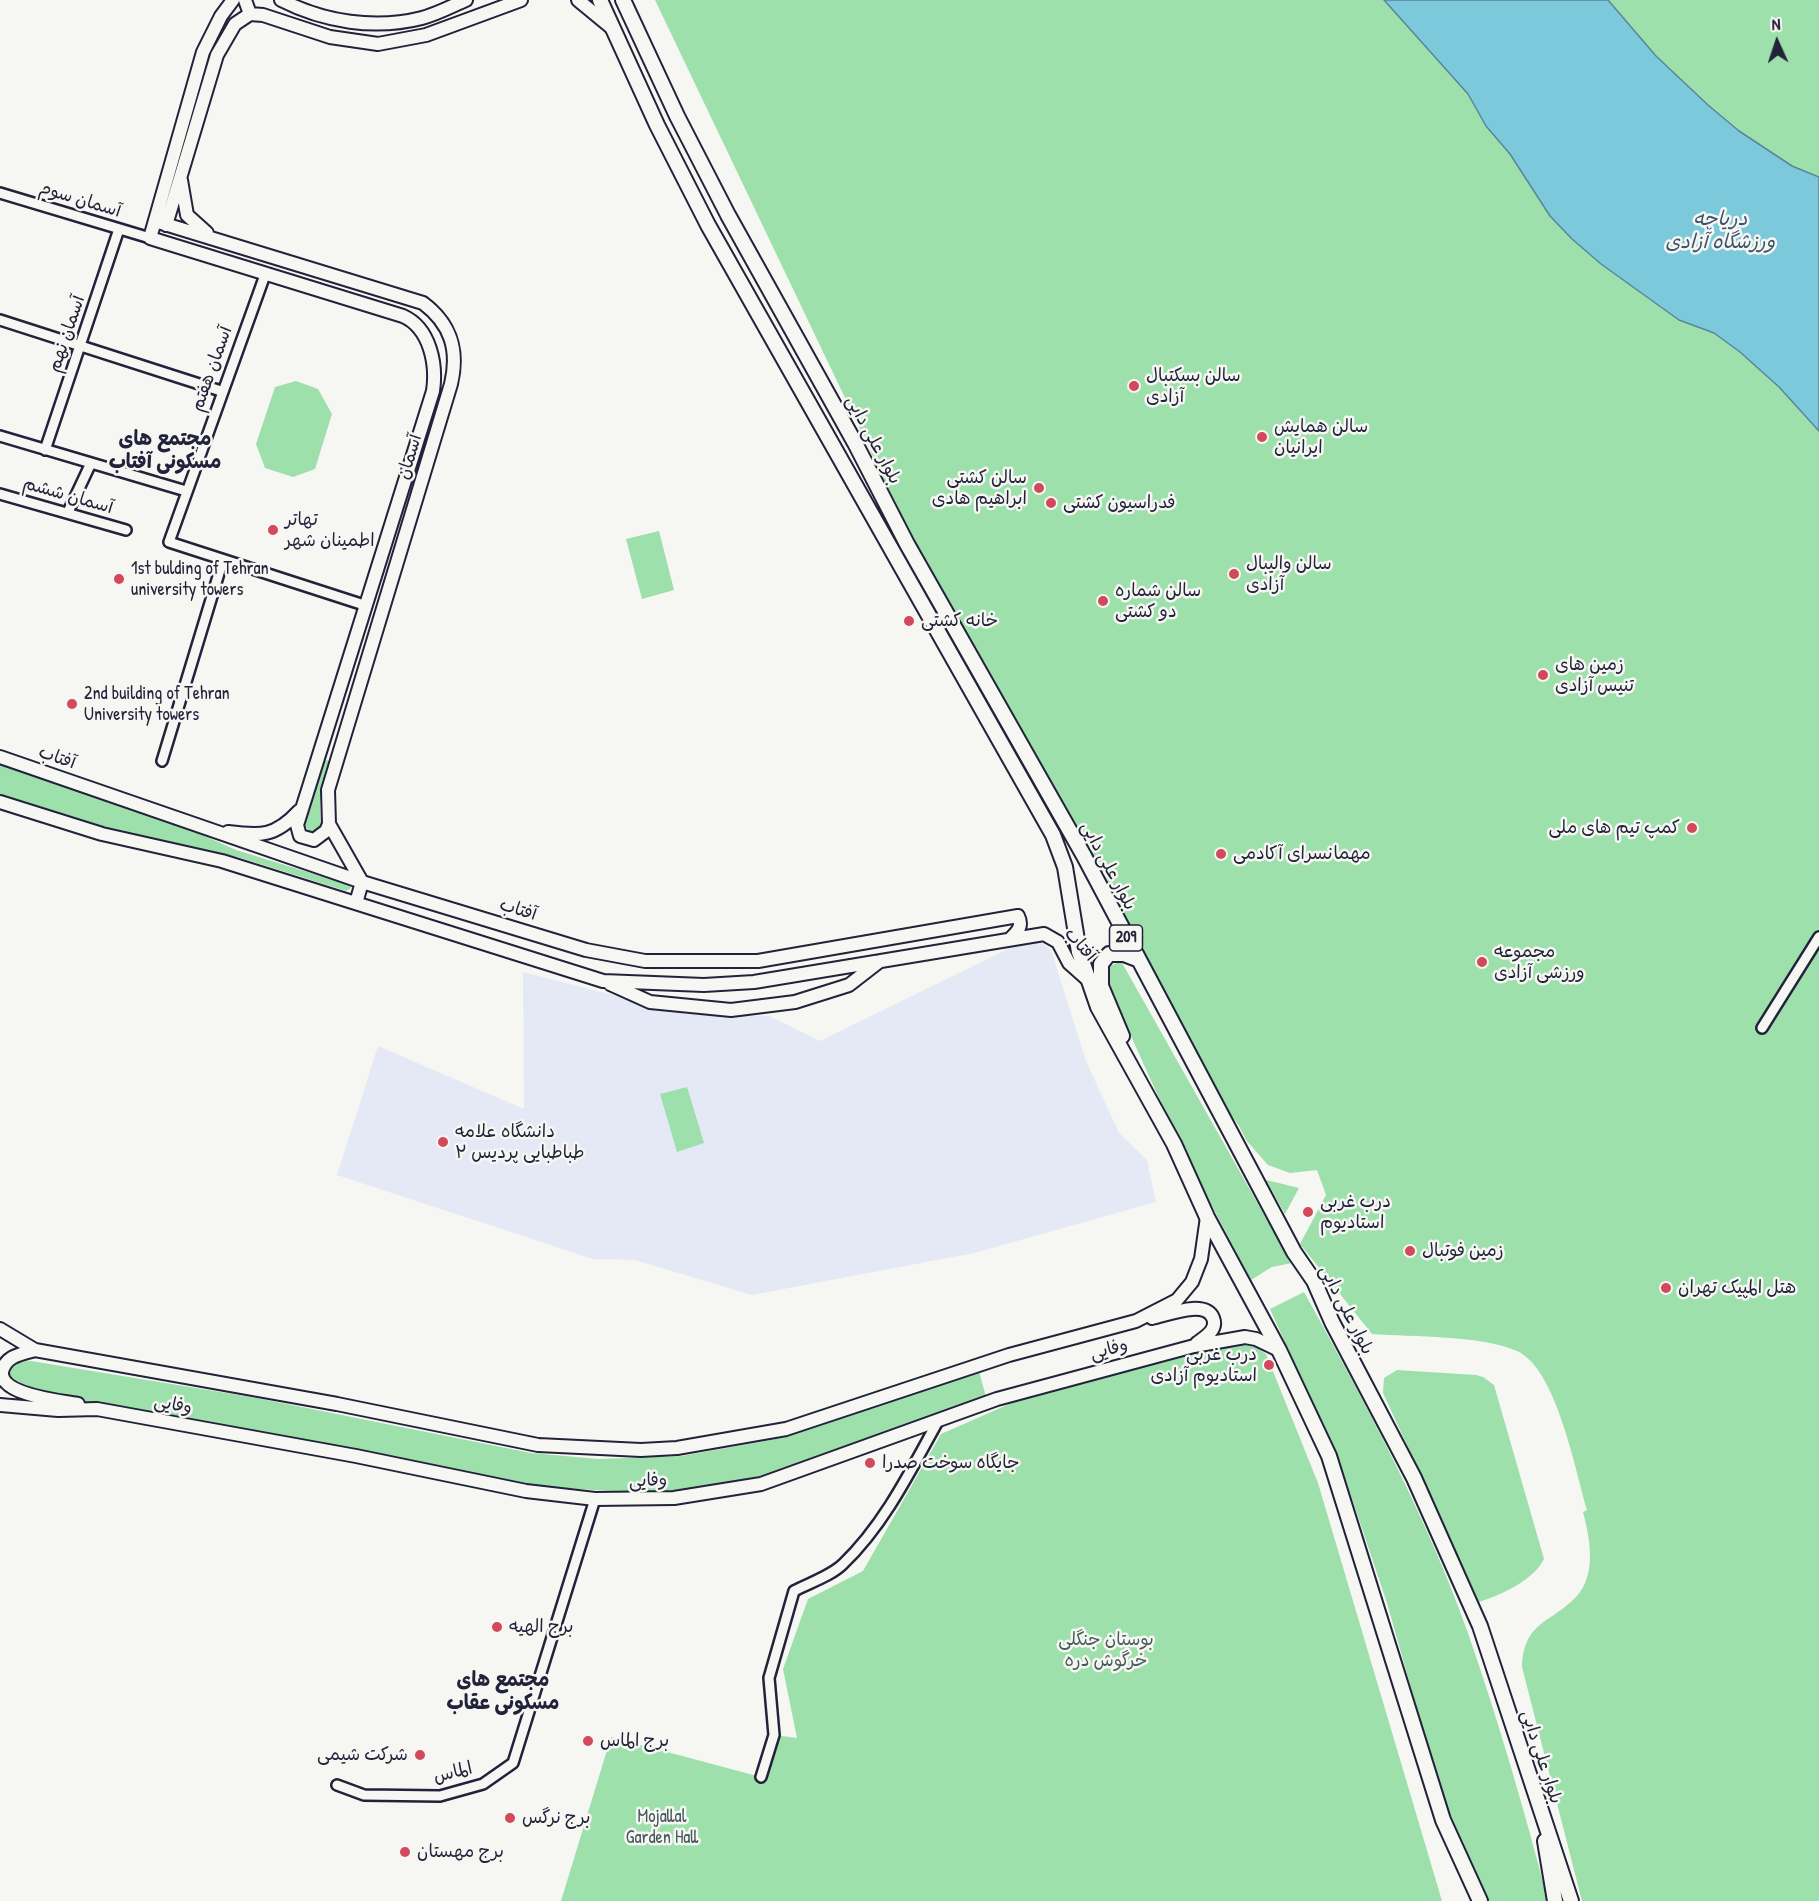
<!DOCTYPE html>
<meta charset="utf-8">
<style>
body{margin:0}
#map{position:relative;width:1819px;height:1901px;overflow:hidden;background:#f6f6f2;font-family:"Patrick Hand",sans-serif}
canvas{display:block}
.north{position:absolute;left:1747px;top:12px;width:60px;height:60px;-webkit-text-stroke:4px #f6f6f2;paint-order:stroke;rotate:357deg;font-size:16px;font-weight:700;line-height:24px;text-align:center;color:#22223b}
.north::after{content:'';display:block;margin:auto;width:21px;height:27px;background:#22223b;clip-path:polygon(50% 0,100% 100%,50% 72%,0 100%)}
</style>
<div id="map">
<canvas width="1819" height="1901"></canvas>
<div class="north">N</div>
</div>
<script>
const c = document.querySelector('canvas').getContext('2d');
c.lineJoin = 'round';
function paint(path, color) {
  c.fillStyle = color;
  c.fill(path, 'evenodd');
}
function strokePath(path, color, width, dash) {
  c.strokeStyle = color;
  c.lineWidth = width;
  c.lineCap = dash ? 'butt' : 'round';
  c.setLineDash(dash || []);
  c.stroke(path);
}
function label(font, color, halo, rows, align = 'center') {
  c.font = font + ' "Patrick Hand","Playpen Sans Arabic",sans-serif';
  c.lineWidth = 5;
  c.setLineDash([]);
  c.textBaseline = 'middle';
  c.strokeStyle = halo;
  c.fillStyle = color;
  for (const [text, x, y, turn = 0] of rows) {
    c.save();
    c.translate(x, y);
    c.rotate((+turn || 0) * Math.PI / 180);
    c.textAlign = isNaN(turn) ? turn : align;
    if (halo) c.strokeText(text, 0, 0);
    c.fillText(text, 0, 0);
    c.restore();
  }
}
paint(new Path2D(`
 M1040,940l11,10 35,111 33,72 28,27 9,42 -182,51 -222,42 -117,-35 -42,-1 -256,-84 41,-129 146,63 -1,-137 164,42 82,2 51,25 198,-97z`), '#e5e9f5');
paint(new Path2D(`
 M655,0h1164v1901h-237l-60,-234c2,-46 28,-43 54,-70 21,-22 14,-59 7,-85l4,-2c-12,-41 -31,-142 -70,-159 -36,-16 -104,-14 -145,-17l-72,-90 26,-49 -9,-25 -27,3 -22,-8 -22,-25 -7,-14 -35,-48 -161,-306 -133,-238z
 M296,381l22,8 14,25 -17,55 -22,8 -28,-9 -9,-24 19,-57z
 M659,531l15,59 -32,9 -16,-60z
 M325,760l5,1 -10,41 1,26 -10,5 -8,-9z
 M0,761l147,49 89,40 114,35 1,3 -5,3 -108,-34 -118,-22 -115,-38 -5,-2z
 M1121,961l164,291 7,11 -20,4 -21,13 -70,-133 -73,-162 -2,-17z
 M687,1087l17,56 -27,9 -17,-58z
 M1266,1180l33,8 -14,26z
 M1304,1292c61,111 123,224 165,344 30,87 56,176 79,265h-61l-23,-47 -27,-74 -50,-177 -45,-134 -72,-160z
 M1228,1345h24l14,9 52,129 124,418h-881l50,-164 150,40 13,-42 23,3 -14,-69 25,-70 55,-28 78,-137 91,-40z
 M31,1361l226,37 274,55 67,6 84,-3 88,-16 209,-69 7,26 -215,77 -85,16 -59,2 -98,-6 -477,-89 -33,-9 -11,-12 2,-10 5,-4z
 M1397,1370l79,5 7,2 11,8 50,174c-10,21 -43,36 -65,43l-96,-209 1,-15z`), '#9de0ab');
const water = new Path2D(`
 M1384,0h224l48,56 52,49 31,26 53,35 27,11v254l-40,-44 -39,-35 -26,-19 -35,-13 -78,-56 -29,-25 -22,-23 -40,-62 -24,-28 -18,-32z`);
paint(water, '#7cc9db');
strokePath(water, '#58869b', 1.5);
const street = new Path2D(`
 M0,193l150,45
 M265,275l-96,267 195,63
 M0,320l221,71
 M0,436l186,55
 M45,450l74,-221
 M0,494l126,36
 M68,512l23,-49
 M162,761l61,-201
 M1762,1028l57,-91
 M761,1777l13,-42 -5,-57 25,-87c15,-8 37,-15 49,-27 41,-39 68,-94 95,-143
 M337,1785l27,10 76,1 43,-12 30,-21 82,-264`);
const secondary = new Path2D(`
 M233,0l-12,16 -18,36 -53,186 253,78c27,12 34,48 30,75l-136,434 3,11 14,4 12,-9 3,-7
 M245,0l5,14
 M281,0c43,22 94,30 141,18 15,-4 30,-12 44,-18
 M578,0l34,28
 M250,14l13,1 67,22 48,7 48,-9 95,-35
 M181,180l6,35 20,18
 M155,221l268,82c28,21 36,47 28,81l-123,406 1,34 33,58 -6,21
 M166,225l51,-170 18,-31 15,-10
 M0,757l362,125 224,68 59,11h113l260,-45c5,10 0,15 -7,22
 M0,802l102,32 120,27 381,120 101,4 50,-3 290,-48 14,8 11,21 18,16
 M228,832c33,4 47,5 71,-21
 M610,984l40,18 81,8 64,-8 54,-17 31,-24
 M1152,1318c15,-3 53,-19 61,0 5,12 -8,19 -16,25
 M0,1329l35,21 302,54 201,41 103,5 36,-2 109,-19 223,-74 127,-34 41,-21 15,-18 9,-23 6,-42
 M35,1350c-14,4 -30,6 -33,22 -2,23 59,29 76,32
 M0,1405l58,5 39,-1 259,47 170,35 69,8 79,-1 87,-14 236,-85 197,-53 51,-9 11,2 23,11`);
const primary = new Path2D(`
 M600,0l57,125 51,100 345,610 12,32 14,85 19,55 76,137 33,73 72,133 50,106 114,364 37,81
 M623,0l54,116 51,99 127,228 52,101 177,312 210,396 20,29 18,41 82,156 66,148 91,275
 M1122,1036l-21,-50v-22l8,-10h15l13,5
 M1545,1841l10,60`);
strokePath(street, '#22223b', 14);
strokePath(secondary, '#22223b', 16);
strokePath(primary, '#22223b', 18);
strokePath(street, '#f6f6f2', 9);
strokePath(secondary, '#f6f6f2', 12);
strokePath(primary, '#f6f6f2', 14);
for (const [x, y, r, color] of [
 [1134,386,6,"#d1495b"],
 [1262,437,6,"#d1495b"],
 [1039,488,6,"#d1495b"],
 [1051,503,6,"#d1495b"],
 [273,530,6,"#d1495b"],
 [1234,574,6,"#d1495b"],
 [119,579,6,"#d1495b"],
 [1103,601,6,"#d1495b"],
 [909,621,6,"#d1495b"],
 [1543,675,6,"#d1495b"],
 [72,704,6,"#d1495b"],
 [1692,828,6,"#d1495b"],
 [1221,854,6,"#d1495b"],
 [1482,962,6,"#d1495b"],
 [443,1142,6,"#d1495b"],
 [1308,1212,6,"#d1495b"],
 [1410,1251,6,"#d1495b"],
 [1666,1288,6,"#d1495b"],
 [1269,1365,6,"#d1495b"],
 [870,1463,6,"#d1495b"],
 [497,1627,6,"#d1495b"],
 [588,1741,6,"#d1495b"],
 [420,1755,6,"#d1495b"],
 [510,1818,6,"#d1495b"],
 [405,1852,6,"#d1495b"]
]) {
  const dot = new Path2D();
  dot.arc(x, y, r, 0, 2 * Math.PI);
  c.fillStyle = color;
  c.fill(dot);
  strokePath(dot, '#f6f6f2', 2);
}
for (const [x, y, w] of [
 [1126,938,33]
]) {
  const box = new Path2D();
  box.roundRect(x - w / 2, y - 13, w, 26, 4.5);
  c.fillStyle = '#f6f6f2';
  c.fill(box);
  strokePath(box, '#22223b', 1.5);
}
label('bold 16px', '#22223b', null, [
 ["209",1126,938]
]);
label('18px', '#22223b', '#f6f6f2', [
 ["آسمان سوم",80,200,17],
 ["آسمان نهم",67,334,-71],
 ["آسمان هفتم",212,369,-70],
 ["بلوار علی دایی",873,440,62],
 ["آسمان",410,457,-73],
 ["آسمان ششم",68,496,16],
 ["آفتاب",57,758,19],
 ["بلوار علی دایی",1108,866,62],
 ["آفتاب",518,910,17],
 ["آفتاب",1080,945,48],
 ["بلوار علی دایی",1346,1310,63],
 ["وفایی",1109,1350,-15],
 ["وفایی",173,1405,11],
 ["وفایی",648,1481,-2],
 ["بلوار علی دایی",1541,1757,72],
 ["الماس",453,1773,-14]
]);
label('18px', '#22223b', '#f6f6f2', [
 ["سالن بسکتبال",1146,376],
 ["آزادی",1146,397],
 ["سالن همایش",1274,427],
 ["ایرانیان",1274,448],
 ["سالن کشتی",1027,478,"right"],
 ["ابراهیم هادی",1027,499,"right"],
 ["فدراسیون کشتی",1063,503],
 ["تهاتر",285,520],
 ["اطمینان شهر",285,541],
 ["سالن والیبال",1246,564],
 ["آزادی",1246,585],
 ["1st bulding of Tehran",131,569],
 ["university towers",131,590],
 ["سالن شماره",1115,591],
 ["دو کشتی",1115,612],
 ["خانه کشتی",921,621],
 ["زمین های",1555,665],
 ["تنیس آزادی",1555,686],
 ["2nd building of Tehran",84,694],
 ["University towers",84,715],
 ["کمپ تیم های ملی",1680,828,"right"],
 ["مهمانسرای آکادمی",1233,854],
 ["مجموعه",1494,952],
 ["ورزشی آزادی",1494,973],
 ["دانشگاه علامه",455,1132],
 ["طباطبایی پردیس ۲",455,1153],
 ["درب غربی",1320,1202],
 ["استادیوم",1320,1223],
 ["زمین فوتبال",1422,1251],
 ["هتل المپیک تهران",1678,1288],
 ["درب غربی",1257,1355,"right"],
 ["استادیوم آزادی",1257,1376,"right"],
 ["جایگاه سوخت صدرا",882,1463],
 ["برج الهیه",509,1627],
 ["برج الماس",600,1741],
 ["شرکت شیمی",408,1755,"right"],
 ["برج نرگس",522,1818],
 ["برج مهستان",417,1852]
], 'left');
label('18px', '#475b5d', '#f6f6f2', [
 ["بوستان جنگلی",1106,1640],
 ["خرگوش دره",1106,1661],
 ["Mojallal",662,1817],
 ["Garden Hall",662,1838]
]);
label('italic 20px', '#3d546b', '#f6f6f2', [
 ["دریاچه",1720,220],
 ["ورزشگاه آزادی",1720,243]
]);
label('bold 20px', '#22223b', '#f6f6f2', [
 ["مجتمع های",165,440],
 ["مسکونی آفتاب",165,463],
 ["مجتمع های",503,1681],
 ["مسکونی عقاب",503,1704]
]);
</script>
